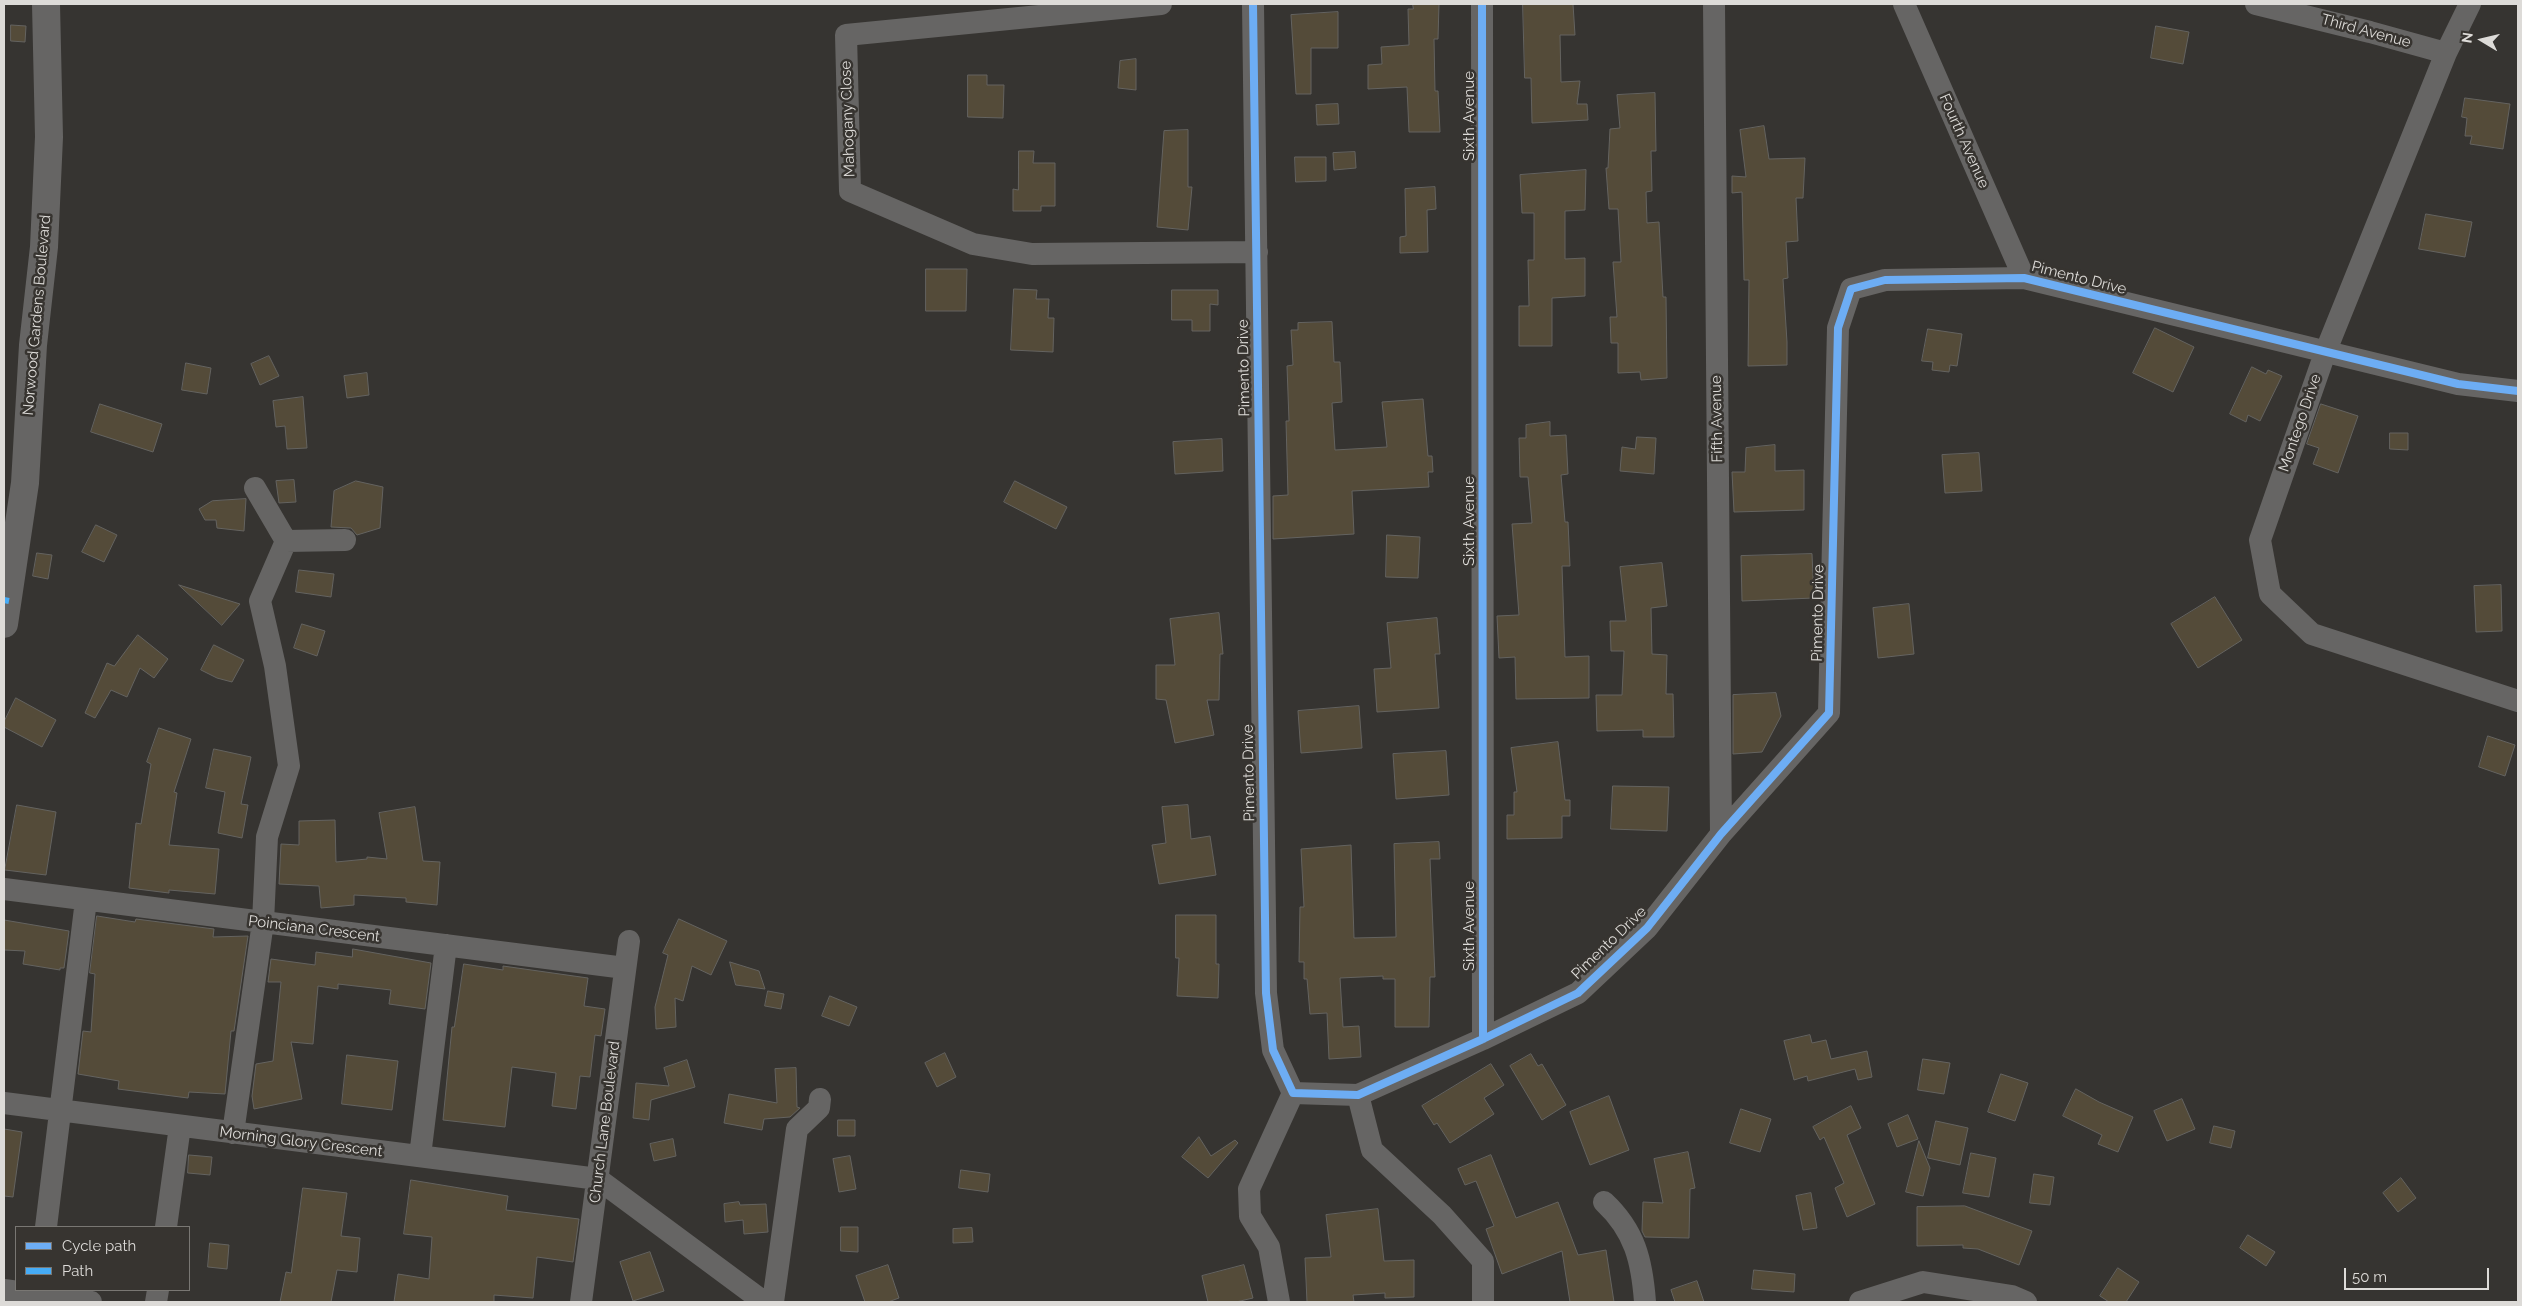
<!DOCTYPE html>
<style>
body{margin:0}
#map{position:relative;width:2522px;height:1306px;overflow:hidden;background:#363431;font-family:Raleway,sans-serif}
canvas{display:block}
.frame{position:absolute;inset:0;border:5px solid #dddbd8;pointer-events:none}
.legend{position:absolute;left:15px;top:1226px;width:175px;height:65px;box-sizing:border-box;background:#373430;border:1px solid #797773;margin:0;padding:6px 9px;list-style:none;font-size:15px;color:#dddbd8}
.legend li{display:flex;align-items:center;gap:10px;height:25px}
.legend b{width:25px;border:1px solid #797773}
.north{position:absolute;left:2457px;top:15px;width:50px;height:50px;-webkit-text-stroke:4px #373430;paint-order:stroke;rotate:279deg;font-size:14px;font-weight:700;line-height:20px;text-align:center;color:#dddbd8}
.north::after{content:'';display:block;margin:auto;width:18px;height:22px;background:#dddbd8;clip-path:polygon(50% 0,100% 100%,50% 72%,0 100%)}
.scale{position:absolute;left:2344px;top:1268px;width:145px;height:22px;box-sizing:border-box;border:2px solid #dddbd8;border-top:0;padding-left:6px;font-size:15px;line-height:18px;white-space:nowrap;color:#dddbd8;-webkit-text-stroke:4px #373430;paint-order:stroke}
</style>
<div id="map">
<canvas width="2522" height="1306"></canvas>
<div class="frame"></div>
<ul class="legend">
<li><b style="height:6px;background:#6dadf4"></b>Cycle path</li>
<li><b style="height:6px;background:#46acf6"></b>Path</li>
</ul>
<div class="north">N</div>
<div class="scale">50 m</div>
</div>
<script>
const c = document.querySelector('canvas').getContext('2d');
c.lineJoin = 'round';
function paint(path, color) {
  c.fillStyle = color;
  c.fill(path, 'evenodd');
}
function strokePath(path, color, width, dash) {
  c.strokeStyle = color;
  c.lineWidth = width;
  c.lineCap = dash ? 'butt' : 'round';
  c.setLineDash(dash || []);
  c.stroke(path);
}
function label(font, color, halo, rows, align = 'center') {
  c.font = font + ' Raleway,sans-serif';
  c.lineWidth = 5;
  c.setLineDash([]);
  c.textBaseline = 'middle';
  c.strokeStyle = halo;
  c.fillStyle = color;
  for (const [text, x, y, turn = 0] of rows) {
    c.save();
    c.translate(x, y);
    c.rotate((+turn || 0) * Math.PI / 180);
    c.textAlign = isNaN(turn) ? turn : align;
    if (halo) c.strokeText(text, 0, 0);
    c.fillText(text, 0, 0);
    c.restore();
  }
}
const building = new Path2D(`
 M1413,4h26l-1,35h-4l1,52h3l2,41h-31l-2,-45 -39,2v-24l14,-1 -1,-17 28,-2 -1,-36h5z
 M1523,4h50l2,31h-15l1,47 19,-1 -3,23h10l1,16 -56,3 -1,-45h-6z
 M1338,12v36h-27v46h-15l-5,-79z
 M11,25l15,1 -1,16 -14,-1z
 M2156,26l33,6 -6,32 -32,-6z
 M1136,59v31l-18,-2 2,-27z
 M968,75h19v10h17l-1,33 -35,-1z
 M1655,93l1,58h-5l1,40 -6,1 1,31 12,-1 4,75h3l1,81 -26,2 -1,-8 -22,1v-30h-7l-1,-26h7l-4,-55h8l-3,-53h-9l-3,-41h2l2,-39 10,-1 -3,-33z
 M2465,98l45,6 -7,45 -33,-5 2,-8h-7l2,-18 -5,-1z
 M1338,104l1,20 -22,1 -1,-20z
 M1764,126l5,33 36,-1 -2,40h-7l2,43 -12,1 2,36 -5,1 4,63v23l-39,1 1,-86h-5l-2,-88 -10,1v-17l14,1 -6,-47z
 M1188,130v57h4l-4,43 -31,-3 7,-96z
 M1019,151h15l-1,12h22v43h-14v5h-28v-22l5,1z
 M1355,152l1,16 -22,2 -1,-17z
 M1295,157h31v24l-30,1z
 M1586,170l-1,40 -20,1v48l20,-1v38l-33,2v48h-33v-40h10l-1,-46h6v-47h-12l-2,-38z
 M1435,187l1,22 -9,1 1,42 -28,1v-16l6,-1 -1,-47z
 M2426,214l46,8 -7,35 -46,-8z
 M926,269h41l-1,42h-40z
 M1014,289l23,1 -1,9h13l-1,19h6l-1,34 -42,-2z
 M1172,290h46v15l-8,-1v27h-18v-11h-20z
 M1332,322l2,40h6l2,40 -10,1 3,47 52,-3 -5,-45 41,-3 5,57h4l1,16h-5l1,15 -77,4 2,43 -81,5v-43l15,-1 -2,-74h3l-2,-55 6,-1 -2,-35h7v-7z
 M2155,328l39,19 -21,45 -40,-19z
 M1928,329l34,5 -5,32 -7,-1 -1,7 -17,-2 1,-8 -11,-1z
 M269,356l10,20 -19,9 -9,-21z
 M186,363l25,5 -4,26 -25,-4z
 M2252,367l14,7 2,-4 14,6 -22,45 -12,-6 -2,7 -16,-8z
 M367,373l2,22 -22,3 -3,-22z
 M303,397l4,51 -20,1 -2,-23 -9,1 -3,-26z
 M100,404l62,20 -9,28 -62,-20z
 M2321,404l37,12 -20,57 -25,-9 6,-16 -12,-4z
 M1550,422v14l16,-1 2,39 -7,1 4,47h3l2,44h-8l3,91 24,-1v42l-73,1 -1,-42 -16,1 -2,-42 22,-1 -7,-91 20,-1 -4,-46h-8l-1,-39h7v-13z
 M2390,433h18v17l-18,-1z
 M1637,437l19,1 -2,36 -34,-3 2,-24 13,2z
 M1222,439l1,32 -48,3 -2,-32z
 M1775,445v26l29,-1v40l-70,2 -2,-40h13l1,-24z
 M1979,453l3,38 -37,2 -3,-38z
 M294,480l2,22 -17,1 -3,-22z
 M356,481l27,6 -3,41 -23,7 -6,-7 -20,-1 3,-36z
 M1015,481l52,26 -11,22 -52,-27z
 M246,499l-2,32 -27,-3 -1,-8h-11l-6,-11 13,-8z
 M96,525l21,10 -13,27 -22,-10z
 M1387,535l33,2 -2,41 -32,-1z
 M37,553l15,2 -4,24 -15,-3z
 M1812,554l2,44 -72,3 -1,-45z
 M1662,563l5,43 -16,2 1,46 15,1 -1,39h7l1,43h-31v-7l-46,1 -1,-36h26l2,-44h-13l-1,-30h16l-6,-54z
 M299,570l35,4 -3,23 -35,-5z
 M179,585l61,19 -18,21z
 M2501,585l1,46 -26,1 -2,-46z
 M2215,597l27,43 -44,28 -27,-44z
 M1909,604l5,50 -36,4 -5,-50z
 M1219,613l4,41h-3l-1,46h-12l7,35 -39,8 -9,-43 -10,-1v-34h19l-5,-46z
 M1437,618l3,36h-5l4,54 -62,4 -3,-43 17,-1 -4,-45z
 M302,624l23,7 -8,25 -23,-8z
 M138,635l30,24 -14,19 -14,-10 -13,29 -16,-7 -16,28 -10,-5 22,-50 7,3z
 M214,645l30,15 -12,22 -15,-4 -16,-8z
 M1776,693l5,23 -19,36 -29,2v-59z
 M16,698l40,22 -14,27 -38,-20v-5z
 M1359,706l3,42 -61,5 -3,-42z
 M159,728l32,11 -17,53 3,1 -8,52 50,4 -4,45 -46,-4v3l-40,-5 7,-65 5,1 10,-60 -4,-2z
 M2488,736l27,9 -10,31 -26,-9z
 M1558,742l7,58h5v16h-8v22l-55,1v-24h7v-23h3l-6,-44z
 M214,749l37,8 -10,47 7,1 -6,33 -24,-5 7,-41 -19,-4z
 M1446,751l3,44 -53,4 -3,-45z
 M1613,786l56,1 -2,44 -56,-2z
 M17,805l39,7 -10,63 -41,-5z
 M1188,805l3,34 19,-3 6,39 -57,9 -7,-39 14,-2 -4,-36z
 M415,807l8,54 17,1 -3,43 -31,-3v-4l-52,-3v10l-33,3 -2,-22 -40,-2 2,-40 18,1v-24l36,-1 1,42 31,-3v-2l20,2 -8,-46z
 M1439,842l1,17h-10l5,118h-5l-1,50h-34v-48h-12v-3l-43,2 3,49 16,-1 2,31 -32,2 -2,-46 -17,1 -3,-35h-3v-17h-5l1,-55h4l-3,-58 50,-4 3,93 42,-1 -2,-93z
 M1176,915h40v49h3l-1,34 -41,-2 2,-38h-3z
 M97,916l38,6 1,-3 78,10 -1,8 35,-1 -14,95h-3l-6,63 -36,-2 -1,6 -70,-9 1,-8 -41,-7 5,-43 8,1 4,-58 -5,-1z
 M679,919l48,22 -16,34 -19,-9 -9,35 -8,-3 1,29 -20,2 -1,-22 13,-52 -5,-2z
 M4,920l65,11 -5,37h-4v2l-37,-6 2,-13 -21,-1z
 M353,949l78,14 -6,46 -36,-5 2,-14 -53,-6v5l-20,-3 -5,58 -22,-2 11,57 -48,10 -2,-13 4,-32 17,-3 8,-79h-13l3,-23 44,6 1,-13 36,5z
 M730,962l29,9 6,18 -29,-4z
 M464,964l39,6v-4l85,12 -4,28 21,3 -4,27 -6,-1 -5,42 -10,-1 -4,33 -24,-3 4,-33 -44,-6 -7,60 -62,-7 9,-93h2z
 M768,991l16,3 -3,15 -16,-3z
 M830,996l27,11 -8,19 -27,-10z
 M1810,1035l2,8 14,-3 5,19 36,-8 5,26 -14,3 -3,-11 -47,12 -1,-5 -13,4 -10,-39z
 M945,1053l11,24 -19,10 -12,-24z
 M1531,1054l7,12 4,-2 24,41 -24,15 -32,-54z
 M347,1055l51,6 -6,49 -50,-6z
 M1923,1059l27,4 -6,31 -26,-4z
 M687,1060l8,27 -44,13 -2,20 -16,-2 3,-35 33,3 -5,-18z
 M1491,1064l13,21 -20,13 10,16 -44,29 -13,-20 -3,2 -12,-19z
 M796,1068l1,39 3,1 -10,9 -26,2 -2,11 -38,-7 5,-29 48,9 -2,-34z
 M2001,1074l27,9 -13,38 -27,-9z
 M2076,1089l23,13 34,15 -15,35 -20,-8 4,-9 -39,-19z
 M1609,1096l20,54 -39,15 -20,-53z
 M2182,1099l13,30 -28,12 -13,-30z
 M1851,1106l10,22 -14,7 28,69 -28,13 -12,-29 9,-5 -20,-46 -4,3 -7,-13z
 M1741,1109l30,10 -11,33 -30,-9z
 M1908,1115l10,24 -21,8 -9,-23z
 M838,1120h17v16h-17z
 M1936,1121l32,7 -8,37 -32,-7z
 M2214,1126l21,5 -4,17 -21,-5z
 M4,1129l18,3 -9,65 -9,-1z
 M1199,1137l12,19 24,-16 3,3 -30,35 -26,-21z
 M673,1139l3,17 -22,5 -4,-17z
 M1919,1141l11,27 -7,28 -17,-4z
 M1688,1152l7,36 -5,1 -1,49 -44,-1 -3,-6 1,-29 20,1 -9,-44z
 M1971,1153l25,5 -7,39 -26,-4z
 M189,1155l23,2 -2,18 -22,-2z
 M1491,1155l25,63 42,-16 20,53 28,-5 8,52h-44l-8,-51 -60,23 -16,-45 8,-3 -18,-45 -11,4 -7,-16z
 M850,1156l6,33 -17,3 -6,-33z
 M961,1170l29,4 -2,18 -29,-4z
 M2034,1174l20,3 -4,28 -20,-2z
 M2401,1178l15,20 -18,14 -15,-19z
 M411,1180l97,16 -2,14 73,9 -6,43 -36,-5 -4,41 -39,-3v7h-100l4,-28 31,5 3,-42 -28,-3z
 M303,1188l44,5 -6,43 19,2 -3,34 -20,-2 -6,32h-51l6,-30 5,1z
 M1811,1193l6,35 -14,2 -7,-34z
 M739,1202l1,3 26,-1 2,28 -24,2 -1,-14 -18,2 -1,-18z
 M1965,1206l67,25 -13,34 -41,-16 -15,-1v-3l-46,1v-39z
 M1378,1209l6,52 30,-1v37l-29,1v-5l-32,2 1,7h-47l-2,-44 26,-1 -5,-42z
 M841,1227h17v25l-17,-1z
 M972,1228l1,14 -20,1v-14z
 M2248,1235l27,17 -9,14 -26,-18z
 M210,1243l19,2 -2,24 -19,-2z
 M650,1252l14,39 -31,10 -13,-39z
 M888,1265l11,33 -11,4h-23l-9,-26z
 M1244,1265l9,33 -17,4h-28l-6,-26z
 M2118,1268l21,14 -13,20h-17l-9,-6z
 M1754,1270l41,4 -1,18 -42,-3z
 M1697,1281l7,21h-29l-4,-12z`);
paint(building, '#544b39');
strokePath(building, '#646360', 1);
strokePath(new Path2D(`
 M1161,4l-315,31 4,156 123,53 59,10 225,-2
 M1253,4l13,989 7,57 20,43
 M1482,4l1,1035
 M1714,4l7,830
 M1904,4l120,274
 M2256,4l114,28 76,21
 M2470,4l-24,49 -121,300 -65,187 10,54 42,40 206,67
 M286,541l59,-1
 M4,889l621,79
 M1293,1093l65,2 125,-56 95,-46 69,-65 74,-94 108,-121 9,-385 13,-39 34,-9 139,-2 434,106 60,7
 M1358,1095l14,55 70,65 41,46v41
 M4,1103l594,76 166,123
 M233,1133l30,-211 4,-85 22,-71 -14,-100 -15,-65 26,-60 -31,-53
 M420,1156l26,-211
 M1604,1202c31,29 38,59 41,100
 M46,1227l40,-327
 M166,1227l14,-101
 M4,1290l87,12
 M156,1302l2,-12
 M581,1302l48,-361
 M773,1302l24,-173 22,-21 1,-9
 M1279,1302l-10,-55 -19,-31 -1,-27 44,-96
 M1860,1302l63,-20 89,14 14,6`), '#666564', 22);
strokePath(new Path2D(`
 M4,624l21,-141 8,-138 11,-98 5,-110 -3,-133`), '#666564', 28);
strokePath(new Path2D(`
 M4,600l5,1`), '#46acf6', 6, [12, 6]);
strokePath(new Path2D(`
 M1253,4l13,989 7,57 20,43 65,2 125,-56 95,-46 69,-65 74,-94 108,-121 9,-385 13,-39 34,-9 139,-2 434,106 60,7
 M1482,4l1,1035`), '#6dadf4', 8);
label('15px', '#dddbd8', '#373430', [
 ["Third Avenue",2366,31,15],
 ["Sixth Avenue",1469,116,-90],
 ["Mahogany Close",848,119,-92],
 ["Fourth Avenue",1964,141,66],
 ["Pimento Drive",2079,278,14],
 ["Norwood Gardens Boulevard",37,315,-85],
 ["Pimento Drive",1244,368,-91],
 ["Fifth Avenue",1717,419,-91],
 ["Montego Drive",2300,423,-71],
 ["Sixth Avenue",1469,521,-90],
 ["Pimento Drive",1818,613,-89],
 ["Pimento Drive",1249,773,-91],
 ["Sixth Avenue",1469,926,-90],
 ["Poinciana Crescent",314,929,7],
 ["Pimento Drive",1609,943,-44],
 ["Church Lane Boulevard",605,1122,-83],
 ["Morning Glory Crescent",301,1142,7]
]);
</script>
